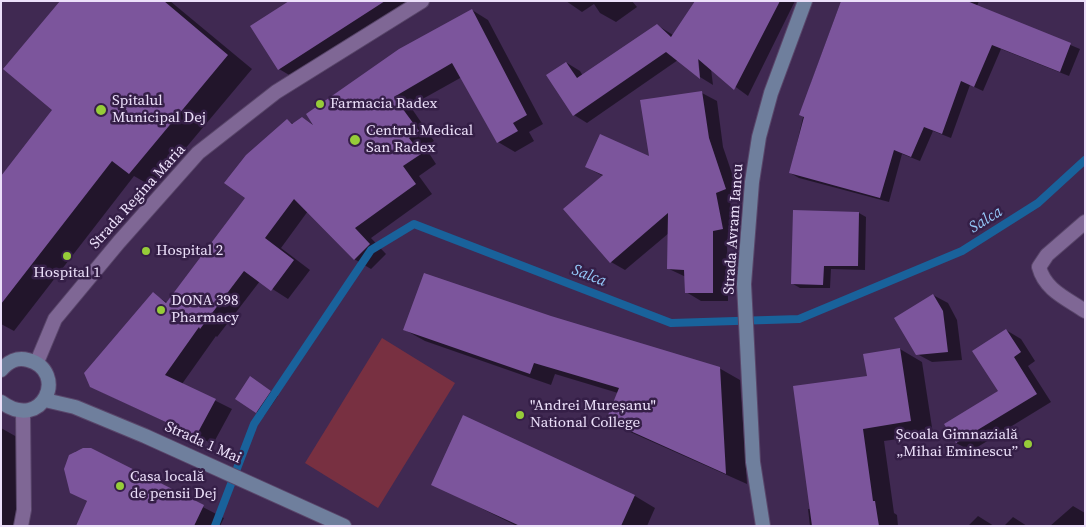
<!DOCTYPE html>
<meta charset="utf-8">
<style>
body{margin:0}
#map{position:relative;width:1086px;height:527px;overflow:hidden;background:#402952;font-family:"Source Serif 4",serif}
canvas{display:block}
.frame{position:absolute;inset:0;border:2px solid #ece0fa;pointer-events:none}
</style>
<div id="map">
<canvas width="1086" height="527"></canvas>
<div class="frame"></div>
</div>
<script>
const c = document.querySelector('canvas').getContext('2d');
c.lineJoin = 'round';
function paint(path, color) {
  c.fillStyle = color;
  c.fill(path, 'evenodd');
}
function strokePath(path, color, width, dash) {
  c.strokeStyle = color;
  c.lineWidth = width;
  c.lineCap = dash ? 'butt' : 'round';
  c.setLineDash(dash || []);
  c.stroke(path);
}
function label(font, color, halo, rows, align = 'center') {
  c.font = font + ' "Source Serif 4",serif';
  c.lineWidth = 5;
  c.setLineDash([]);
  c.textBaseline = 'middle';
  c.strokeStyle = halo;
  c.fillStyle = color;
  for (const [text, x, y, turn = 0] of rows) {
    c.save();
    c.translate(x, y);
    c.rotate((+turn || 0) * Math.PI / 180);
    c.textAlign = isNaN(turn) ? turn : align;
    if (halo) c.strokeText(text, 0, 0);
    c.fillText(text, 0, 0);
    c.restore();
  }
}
paint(new Path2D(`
 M382,338l73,45 -77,125 -73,-45z`), '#783041');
paint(new Path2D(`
 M62,1h108l82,68 -99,118 -19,-11 -120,155 -13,-7v-144l53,-70z
 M291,1h126l-121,78 -17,-10z
 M566,1h66l5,6 -21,15 -16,-9 -6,-9 -12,8z
 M697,1h98l-47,95 -37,-27 2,16 -13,-8 -2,-24 -20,7 -91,63 -13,-8 -7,-52 13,8 3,5 74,-51 16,10z
 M841,1h138l-2,5 103,43 -11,27 -68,-27 -18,42 -13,-6 -19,53 -18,-7 -13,30 -18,-7 -13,48 -90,-24 -9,-5 21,-90z
 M472,10l16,10 55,104 -14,8 5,9 -19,11 -17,-10 -36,-65 -52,29 24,35 -9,6 11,17 -17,12 13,18 -61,44 15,16 -15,15 -17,-10 -46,-48 -27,37 29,22 -22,29 -28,-18 -43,56 -1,-1 -34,48 50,25 -19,35 -122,-57 62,-93 15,9 79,-105 41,-77 6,3 9,-6 11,7z
 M702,93l15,8 6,46 17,50 -10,4 7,36 -10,2 1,62h-27l-15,-9v-15l-17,-8v-36l-44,37 -14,-8 -8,-86 -17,-9 64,-9z
 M859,213l7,4 -1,53 -34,-1 -1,19h-30l-7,-4z
 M933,295l15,8 9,17 5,40 -30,2 -15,-8z
 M551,317l168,51 21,12 7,104 -119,-53 -20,-11 10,-27 -63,-19 -4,11 -126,-44 -20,-11z
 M1006,330l15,9 14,22 -7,5 23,36 -80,49 -15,-8 44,-51z
 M900,349l22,13 11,72 -49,7 10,72 3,2 1,11h-88l-2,-17h3l57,-132z
 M257,382l21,14 -14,20 -28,-17z
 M463,417l172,79 20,12 -8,18h-130l-85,-42z
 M1,428l23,13 -5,85h-18z
 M91,449l133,69 -4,8h-142l10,-24 -17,-10 -4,-30 9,-11z
 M1073,506l12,7v13h-35z
 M978,516l16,10h-26z
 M1013,517l14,9h-23z`), '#0007');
strokePath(new Path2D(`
 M215,526l39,-102 117,-174 43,-26 257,99 128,-4 163,-68 76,-48 47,-43`), '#19629b', 8);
paint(new Path2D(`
 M60,1h104l64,54 -99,119 -17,-13 -111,143v-128l51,-66 -49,-41z
 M289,1h96l-107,69 -28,-44z
 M695,1h85l-46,89 -36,-31 2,20 -34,-27 -93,64 -27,-41 20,-13 11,16 80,-54 14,13z
 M841,1h126l104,42 -11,29 -68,-27 -18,42 -13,-6 -19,53 -18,-7 -13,30 -17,-7 -14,48 -91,-25 15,-56 -5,-2z
 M472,9l55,106 -14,8 5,8 -21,12 -45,-80 -58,34 25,34 -10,7 12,16 -18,12 13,18 -61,44 15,16 -16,16 -60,-61 -29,39 29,22 -23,31 -27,-20 -44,58 -1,-2 -34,48 51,24 -20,37 -106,-49 -6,-14 69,-81 13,11 79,-105 -21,-15 22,-28 41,-36 5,5 10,-7 11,8 -7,-11 93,-65z
 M702,91l7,47 17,51 -10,4 7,36 -10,2v62h-28l-1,-23 -17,-1 1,-56 -58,50 -47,-54 40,-34 -18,-8 15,-33 49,22 -9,-56z
 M793,210l66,2 -1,54h-34l-1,19 -32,-1z
 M424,273l127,43 169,51 6,107 -120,-54 13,-32 -85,-25 -4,11 -127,-44z
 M933,294l10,17 5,41 -32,3 -22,-37z
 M1006,329l15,23 -7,5 23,37 -81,49 -12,-19 54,-33 -26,-40z
 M900,348l11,73 -48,8 10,72h2l4,25h-67l-19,-140 74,-10 -4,-22z
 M250,376l21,15 -15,22 -21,-14z
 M463,415l172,80 -14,31h-101l-89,-41z
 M83,448h8l113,57 -10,21h-118l11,-25 -17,-8 -6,-24 5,-14z`), '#7c559c');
const minor = new Path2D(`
 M1085,222l-38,33 -8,12c6,23 27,31 46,44`);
const tertiary = new Path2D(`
 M37,362l18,-43 64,-77 79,-89 78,-61 146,-91
 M21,526l3,-16 -1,-98`);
const secondary = new Path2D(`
 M1,370c8,-9 16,-13 27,-10 41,11 15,73 -27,42
 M45,400l30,7 70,29 199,90
 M763,526l-10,-64 -9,-178 8,-102 7,-45 12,-44 34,-92`);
strokePath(minor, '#59466a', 16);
strokePath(tertiary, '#59466a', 16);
strokePath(secondary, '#59466a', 16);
strokePath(minor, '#7f6795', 14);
strokePath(tertiary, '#7f6795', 14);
strokePath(secondary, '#6f7f9d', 14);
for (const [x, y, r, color] of [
 [320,104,5,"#96cc39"],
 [101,110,6,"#96cc39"],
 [355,140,6,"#96cc39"],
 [146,251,5,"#96cc39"],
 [67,256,5,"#96cc39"],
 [161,310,5,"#96cc39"],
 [520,415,5,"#96cc39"],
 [1028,444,5,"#96cc39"],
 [120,486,5,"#96cc39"]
]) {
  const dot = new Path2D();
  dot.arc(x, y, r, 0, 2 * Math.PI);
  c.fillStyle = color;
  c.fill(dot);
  strokePath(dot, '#351f47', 2);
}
label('15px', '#ece0fa', '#351f47', [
 ["Spitalul",112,101],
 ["Municipal Dej",112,118],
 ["Farmacia Radex",330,104],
 ["Centrul Medical",366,131],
 ["San Radex",366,148],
 ["Hospital 2",156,251],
 ["Hospital 1",67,273,"center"],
 ["DONA 398",171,301],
 ["Pharmacy",171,318],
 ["\"Andrei Mureșanu\"",530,406],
 ["National College",530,423],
 ["Școala Gimnazială",1018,435,"right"],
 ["„Mihai Eminescu”",1018,452,"right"],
 ["Casa locală",130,477],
 ["de pensii Dej",130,494]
], 'left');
label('15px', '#ece0fa', '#351f47', [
 ["Strada Regina Maria",138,197,-48],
 ["Strada Avram Iancu",734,229,-86],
 ["Strada 1 Mai",203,443,24]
]);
label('italic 16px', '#95c8f8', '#351f47', [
 ["Salca",986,220,-32],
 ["Salca",589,276,21]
]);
</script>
